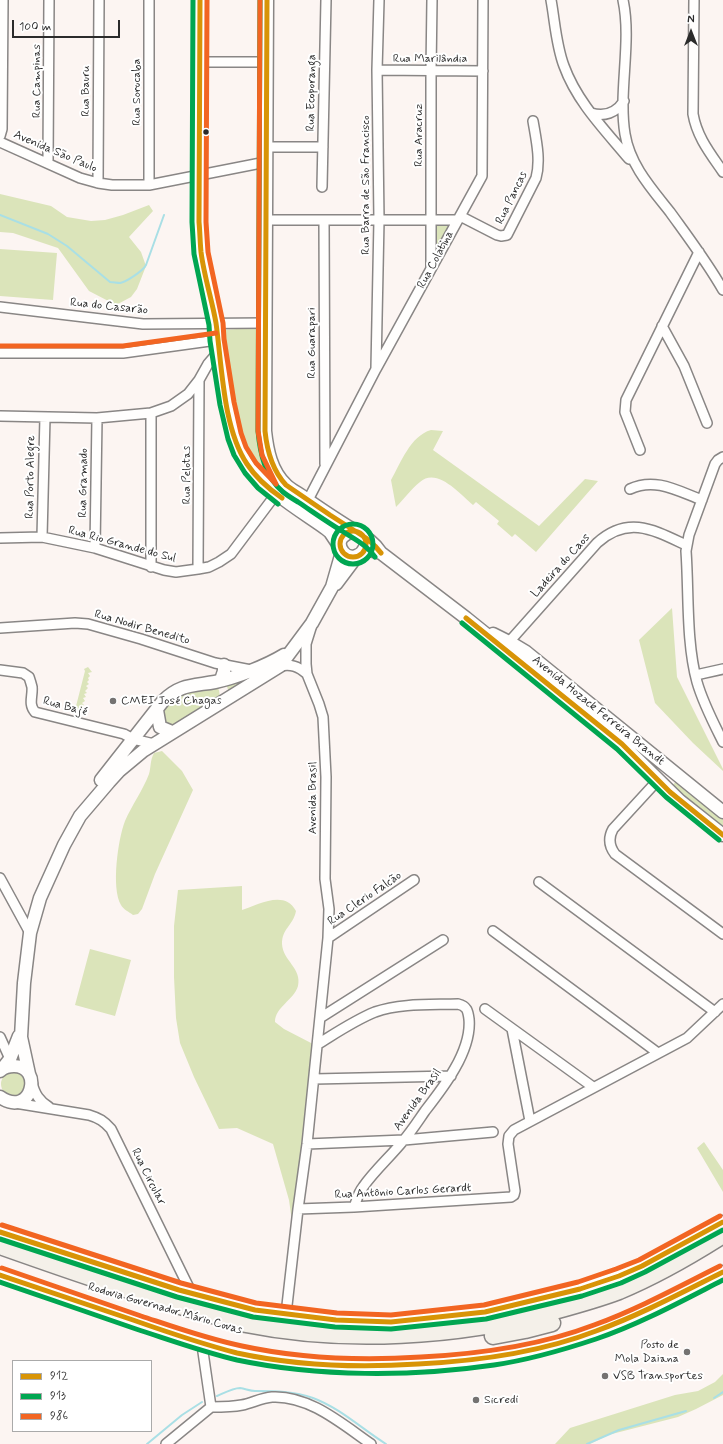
<!DOCTYPE html>
<meta charset="utf-8">
<style>
body{margin:0}
#map{position:relative;width:723px;height:1444px;overflow:hidden;background:#fcf5f2;font-family:Mynerve,sans-serif}
canvas{display:block}
.legend{position:absolute;left:12px;top:1360px;width:140px;height:72px;box-sizing:border-box;background:#fff;border:1px solid #aaa;margin:0;padding:5px 7px;list-style:none;font-size:12px;color:#2b2b2b}
.legend li{display:flex;align-items:center;gap:8px;height:20px}
.legend b{width:20px;border:1px solid #aaa}
.north{position:absolute;left:671px;top:12px;width:40px;height:40px;-webkit-text-stroke:3px #fff;paint-order:stroke;rotate:0deg;font-size:11px;font-weight:700;line-height:16px;text-align:center;color:#2b2b2b}
.north::after{content:'';display:block;margin:auto;width:14px;height:18px;background:#2b2b2b;clip-path:polygon(50% 0,100% 100%,50% 72%,0 100%)}
.scale{position:absolute;left:12px;top:20px;width:108px;height:18px;box-sizing:border-box;border:2px solid #2b2b2b;border-top:0;padding-left:5px;font-size:12px;line-height:14px;white-space:nowrap;color:#2b2b2b;-webkit-text-stroke:3px #fff;paint-order:stroke}
</style>
<div id="map">
<canvas width="723" height="1444"></canvas>
<ul class="legend">
<li><b style="height:5px;background:#d89406"></b>912</li>
<li><b style="height:5px;background:#00a651"></b>913</li>
<li><b style="height:5px;background:#f26522"></b>986</li>
</ul>
<div class="north">N</div>
<div class="scale">100 m</div>
</div>
<script>
const c = document.querySelector('canvas').getContext('2d');
c.lineJoin = 'round';
function paint(path, color) {
  c.fillStyle = color;
  c.fill(path, 'evenodd');
}
function strokePath(path, color, width, dash) {
  c.strokeStyle = color;
  c.lineWidth = width;
  c.lineCap = dash ? 'butt' : 'round';
  c.setLineDash(dash || []);
  c.stroke(path);
}
function label(font, color, halo, rows, align = 'center') {
  c.font = font + ' Mynerve,sans-serif';
  c.lineWidth = 4;
  c.setLineDash([]);
  c.textBaseline = 'middle';
  c.strokeStyle = halo;
  c.fillStyle = color;
  for (const [text, x, y, turn = 0] of rows) {
    c.save();
    c.translate(x, y);
    c.rotate((+turn || 0) * Math.PI / 180);
    c.textAlign = isNaN(turn) ? turn : align;
    if (halo) c.strokeText(text, 0, 0);
    c.fillText(text, 0, 0);
    c.restore();
  }
}
paint(new Path2D(`
 M0,194l51,12 16,11 24,4 14,-1 18,-5 26,-10 4,6 -24,26 12,15 5,14 -9,23 -6,8 -15,8 -27,-14 -31,-43 -45,-15 -13,-1z
 M434,223h16l-15,29z
 M0,249l57,4 -4,47 -53,-4z
 M264,327l-4,95 17,57 -3,10 -14,-14 -17,-27 -10,-36 -10,-82z
 M431,430l12,1 -10,19 106,76 46,-47 13,2 -62,71 -21,-18 -3,3 -15,-13 2,-3 -23,-19 -3,3c-13,-11 -36,-38 -53,-23 -9,7 -16,17 -24,25l-5,-27c10,-17 19,-44 40,-50z
 M672,608l5,69 46,92v2l-30,-28 -38,-40 -16,-63z
 M88,667l4,5 -4,1 2,3 -2,2 1,2 -2,2 2,2 -3,2 2,2 -3,3 2,2 -3,1 2,3 -3,1 2,3 -3,2 2,2 -3,2 2,2 -8,1 10,-39 -1,-2z
 M261,672l-32,21 -3,-10z
 M216,686l3,4 1,8 -48,27 -7,-1 -5,-17 18,-14z
 M162,751l20,20 11,19 -38,84 -13,35 -4,5 -5,1c-4,-3 -10,-6 -12,-10 -10,-17 -3,-66 4,-84 7,-16 18,-31 24,-47 2,-7 1,-14 5,-21z
 M676,781l47,38v10l-52,-41z
 M242,886v24c15,-5 43,-21 54,1 -3,15 -14,17 -14,33 1,17 20,24 16,42 -4,14 -23,21 -23,36l9,7 29,15 -6,80 -14,105 -4,-29 -16,-56 -36,-16 -18,1 -25,-52 -14,-34 -4,-25 -2,-41v-51l4,-36z
 M90,949l41,11 -16,56 -40,-11z
 M1 1084a12 12 0 1 1 24 0a12 12 0 1 1-24 0Z
 M704,1142l19,28v22l-26,-44z
 M723,1374v21l-27,14 -18,8 -70,18 -18,9h-35l15,-16 105,-33 23,-4 17,-9z`), '#dbe4ba');
strokePath(new Path2D(`
 M0,215l48,19 19,12 43,36c3,0 7,1 10,1 6,-1 23,-12 26,-18l18,-50
 M217,1396c7,-3 16,-8 23,-8 6,1 10,3 15,3 20,0 39,0 58,7 27,10 49,31 73,46
 M714,1398l9,-6
 M147,1444l35,-29 20,-13
 M587,1444l32,-14 67,-19`), '#a9dfe5', 2);
const street = new Path2D(`
 M149,0v185
 M551,0c4,22 5,45 13,66 13,36 41,64 65,93
 M623,0c9,42 -5,92 2,134 5,31 26,54 45,78 18,25 37,50 53,78
 M694,0l-1,114c4,23 17,39 30,58
 M200,62h67
 M377,70l106,1
 M591,113c13,4 25,0 33,-12
 M0,136l2,-7 1,-129
 M0,142l80,36 18,5 14,2h37l117,-23
 M266,147h57
 M48,163l1,-163
 M98,183l1,-183
 M322,187l4,-187
 M460,216l37,19 4,1 6,-1 29,-57c5,-18 0,-39 -3,-57
 M266,220h191
 M324,220l1,244
 M431,268v-197l1,-71
 M0,307l143,17 123,-1
 M662,326l22,40 23,57
 M0,353h123l94,-13
 M376,368l3,-148 -2,-150 2,-70
 M0,416l97,2 54,-5 20,-7 17,-12 11,-14 9,-16 12,-14
 M640,450l-15,-38 1,-12 73,-148
 M723,457l-5,3 -3,4 -26,71 -3,16c3,42 0,91 11,131 6,21 16,40 26,60
 M630,489c25,-12 48,2 72,11
 M308,500l68,-131 106,-193 1,-176
 M42,537l3,-120
 M0,538l42,-1 53,11 69,22 12,2 22,-3 11,-2 10,-5 12,-8 45,-60 10,-9
 M95,548l2,-130
 M151,567v-154
 M198,569l1,-189
 M0,628l75,-5 13,1 53,15 74,24 36,7
 M509,642l88,-99c31,-28 57,-13 89,2
 M280,666c11,-2 18,0 27,8
 M0,670l23,3 6,4c1,3 2,6 3,10 1,9 -4,17 3,25l89,22 9,5 21,5
 M696,675l27,-6
 M658,780l-45,49c-5,9 -4,17 2,25l108,80
 M0,878l30,55
 M539,882l176,130
 M493,931l165,122
 M328,938l86,-58
 M485,1009l108,78
 M320,1018l123,-78
 M512,1029l18,92
 M0,1037l10,22
 M318,1044c18,-11 37,-24 57,-32 26,-9 56,-7 83,-8 9,2 10,7 11,15 3,32 -26,69 -44,92 -7,10 -14,21 -22,30 -13,16 -29,30 -40,46 -5,6 -6,13 -9,20
 M314,1079l137,-3
 M32,1083c3,11 7,18 17,24
 M15,1103l74,12c10,3 15,6 22,14l81,165
 M307,1144l97,-4 89,-8
 M298,1209l56,-2 157,-10 3,-2 1,-4 -7,-47 1,-8 5,-6 173,-92 36,-34
 M286,1314l12,-105 9,-65 21,-206 1,-29 -4,-30 1,-102 -3,-60 -4,-13 -12,-30 -1,-10v-20l5,-16
 M206,1344l-3,8 8,55
 M211,1407c10,0 21,0 31,-2 10,-2 19,-7 30,-8 37,-2 70,27 99,47
 M166,1444l45,-37`);
const secondary = new Path2D(`
 M200,0l-1,222 2,31 15,71 1,16c8,37 9,93 30,124 20,27 51,45 78,64l5,4 10,15
 M267,0l-2,431c2,19 6,40 21,54 5,5 14,9 20,14 16,11 32,22 49,32 10,6 19,11 26,22
 M356,532c-11,-1 -22,9 -13,20 7,9 19,4 22,-5
 M362,553l8,-3 11,3 85,65 144,116 12,10 58,57 43,34
 M336,584l21,-28
 M493,634l18,9 15,9 197,160
 M221,680l3,-9v-6
 M157,710l3,17 12,5
 M101,780l62,-79c17,-17 30,-15 52,-19 20,-4 51,-16 69,-27
 M2,1069l8,-10 9,-23
 M0,1071c4,-4 9,-5 14,-5 30,0 18,53 -14,31
 M29,1074l-8,-37 3,-54 6,-50 10,-35 24,-53 16,-29 29,-34 10,-11 24,-20 137,-85 32,-43 20,-36 10,-35
 M0,1232l179,58 76,20 81,10 55,2 55,-5 39,-5 95,-23 39,-13 23,-10 35,-18 46,-26
 M0,1275l197,67 42,11 47,8 50,5h53l53,-3 51,-5 44,-9 58,-17 56,-23 72,-37`);
const highway = new Path2D(`
 M0,1246c62,22 124,44 187,62 20,5 39,11 59,16 99,20 212,13 308,-13 22,-6 44,-12 65,-20 36,-15 71,-35 104,-56
 M493,1336l32,-6 27,-7`);
strokePath(street, '#898685', 12);
strokePath(secondary, '#898685', 15);
strokePath(highway, '#898685', 19);
strokePath(street, '#fffefd', 9);
strokePath(secondary, '#fffefd', 12);
strokePath(highway, '#f4f0e9', 16);
strokePath(new Path2D(`
 M200,0l-1,222c1,10 1,20 2,30 3,24 11,48 15,71 6,43 7,105 31,141 9,14 22,25 35,34
 M267,0l-2,431c2,20 7,39 21,54l44,30 36,23 9,8 6,7
 M340 544a13 13 0 1 1 26 0a13 13 0 1 1-26 0Z
 M466,618l156,126 48,48 53,43
 M0,1232l179,58 76,20 81,10 55,2 94,-10 95,-23 39,-13 23,-10 81,-44
 M0,1275c44,15 88,30 133,45 34,12 69,24 104,33 60,13 121,15 181,11 61,-3 121,-11 178,-33 44,-16 85,-38 127,-59`), '#d89406', 5);
strokePath(new Path2D(`
 M193,0l-1,222 2,32 15,71 1,16 10,64 8,34 6,16 11,18 13,15 20,16
 M260,0l-2,431c2,22 7,46 25,61 5,4 10,7 15,10 15,10 29,20 44,29 12,8 25,14 33,26
 M333 544a20 20 0 1 1 40 0a20 20 0 1 1-40 0Z
 M462,623l155,126 49,48 53,43
 M0,1239l177,58 76,20 82,10 56,2 95,-10 96,-23 39,-13 24,-11 78,-42
 M0,1282c45,16 91,31 136,47 34,11 67,23 101,31 81,17 175,17 257,5 34,-5 69,-15 102,-26 44,-15 86,-38 127,-59`), '#00a651', 5);
strokePath(new Path2D(`
 M207,0l-1,222 2,30 15,71 1,16 10,63 7,31 5,14 10,16 20,21 -14,-29 -4,-24 2,-431
 M0,346h123l93,-13
 M2,1225l179,58 75,20 81,10 54,2 93,-10 94,-23 38,-13 23,-9 81,-44
 M2,1268c47,16 93,32 139,48 33,11 66,23 101,30 60,13 118,15 179,11 59,-3 118,-11 173,-32 44,-16 84,-38 126,-59`), '#f26522', 5);
for (const [x, y, r, color] of [
 [206,132,3.5,"#2b2b2b"],
 [113,701,4,"#747271"],
 [687,1352,4,"#747271"],
 [605,1376,4,"#747271"],
 [476,1400,4,"#747271"]
]) {
  const dot = new Path2D();
  dot.arc(x, y, r, 0, 2 * Math.PI);
  c.fillStyle = color;
  c.fill(dot);
  strokePath(dot, '#fff', 1.5);
}
label('12px', '#2b2b2b', '#fff', [
 ["Rua Marilândia",430,59],
 ["Rua Campinas",37,81,-90],
 ["Rua Bauru",86,91,-90],
 ["Rua Sorocaba",137,92,-90],
 ["Rua Ecoporanga",312,93,-89],
 ["Rua Aracruz",419,135,-90],
 ["Avenida São Paulo",55,152,23],
 ["Rua Barra de São Francisco",366,185,-90],
 ["Rua Pancas",512,198,-64],
 ["Rua Colatina",436,260,-62],
 ["Rua do Casarão",109,307,6],
 ["Rua Guarapari",312,343,-90],
 ["Rua Pelotas",187,475,-90],
 ["Rua Porto Alegre",31,477,-89],
 ["Rua Gramado",84,483,-89],
 ["Rua Rio Grande do Sul",122,545,15],
 ["Ladeira do Caos",561,566,-48],
 ["Rua Nodir Benedito",142,628,16],
 ["Rua Bajé",65,707,15],
 ["Avenida Hozack Ferreira Brandt",598,711,39],
 ["Avenida Brasil",313,798,-90],
 ["Rua Clerio Falcão",365,899,-34],
 ["Avenida Brasil",418,1100,-54],
 ["Rua Circular",148,1177,63],
 ["Rua Antônio Carlos Gerardt",403,1192,-3],
 ["Rodovia Governador Mário Covas",165,1309,16]
]);
label('12px', '#2b2b2b', '#fff', [
 ["CMEI José Chagas",121,701],
 ["Posto de",679,1345,"right"],
 ["Mola Daiana",679,1359,"right"],
 ["VSB Transportes",613,1376],
 ["Sicredi",484,1400]
], 'left');
</script>
